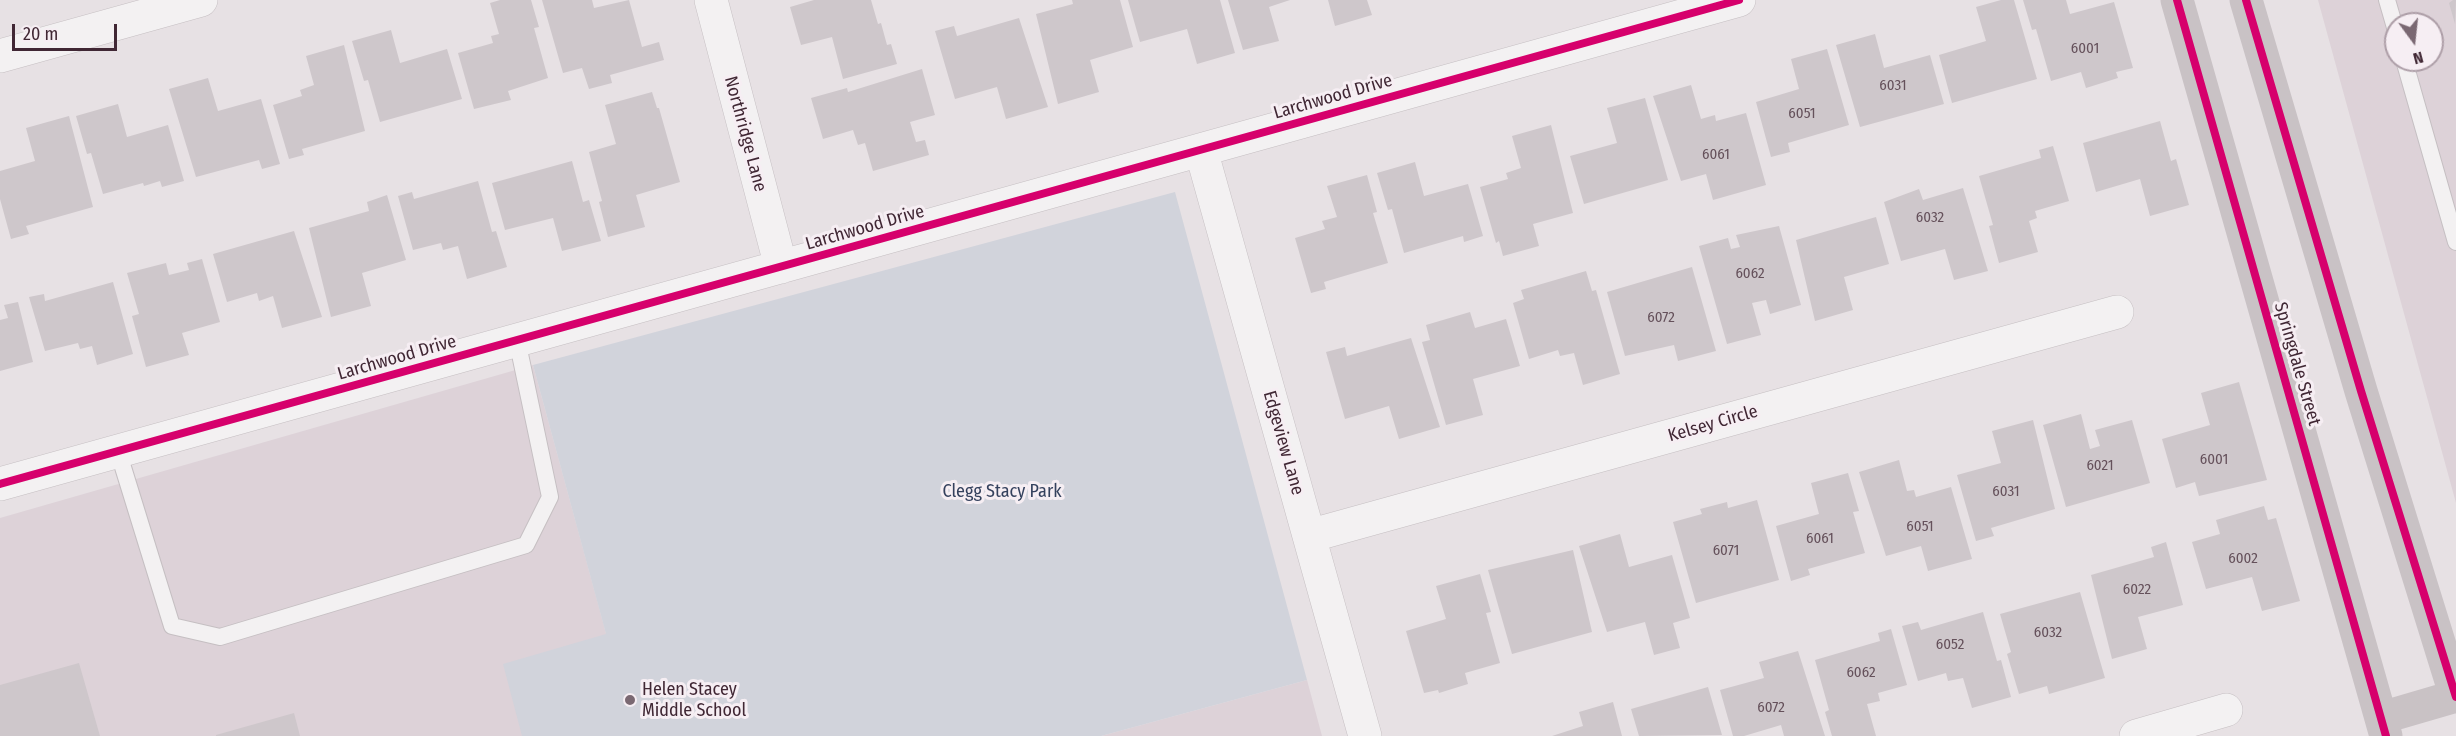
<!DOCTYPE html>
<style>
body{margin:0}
#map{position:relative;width:2456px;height:736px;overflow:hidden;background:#e7e1e4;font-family:"Fira Sans Condensed",sans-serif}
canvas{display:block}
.north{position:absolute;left:2384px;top:12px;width:60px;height:60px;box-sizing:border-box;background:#f6eef3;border:2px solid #ad9ea7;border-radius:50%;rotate:165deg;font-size:16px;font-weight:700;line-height:24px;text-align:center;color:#402734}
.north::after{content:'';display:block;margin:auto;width:21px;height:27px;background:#7a6872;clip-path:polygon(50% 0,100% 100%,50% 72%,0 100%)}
.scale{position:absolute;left:12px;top:24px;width:105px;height:27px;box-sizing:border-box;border:3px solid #402734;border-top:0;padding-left:8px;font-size:18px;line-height:21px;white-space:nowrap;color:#402734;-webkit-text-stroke:4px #f6eef3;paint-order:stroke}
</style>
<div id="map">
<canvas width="2456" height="736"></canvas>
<div class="north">N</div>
<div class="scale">20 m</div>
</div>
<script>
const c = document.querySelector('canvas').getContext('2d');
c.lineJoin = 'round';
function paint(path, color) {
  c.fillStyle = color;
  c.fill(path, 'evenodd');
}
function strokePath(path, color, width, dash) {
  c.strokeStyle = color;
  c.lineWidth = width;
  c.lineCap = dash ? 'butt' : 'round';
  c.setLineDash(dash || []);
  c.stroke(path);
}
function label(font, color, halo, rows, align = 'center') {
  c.font = font + ' "Fira Sans Condensed",sans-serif';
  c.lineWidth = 6;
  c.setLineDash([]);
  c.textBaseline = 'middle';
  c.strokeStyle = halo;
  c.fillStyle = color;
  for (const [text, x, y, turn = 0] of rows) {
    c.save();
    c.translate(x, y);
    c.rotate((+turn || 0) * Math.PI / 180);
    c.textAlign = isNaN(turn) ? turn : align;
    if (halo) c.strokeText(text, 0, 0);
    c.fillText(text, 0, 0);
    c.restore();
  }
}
paint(new Path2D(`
 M2318,0h138v503zM2396,24h36v36h-36z
 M533,365l101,371h-634v-218z
 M1307,680l15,56h-221z`), '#ddd2d8');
paint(new Path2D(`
 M1175,192l132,488 -206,56h-579l-19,-72 103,-30 -73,-269z`), '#d1d3db');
paint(new Path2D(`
 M500,0h31l8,27 -5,1 14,50 -40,13 3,9 -37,9 -16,-56 35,-10 -2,-7 8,-2 -9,-31z
 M542,0h50l2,8 35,-8 13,47 17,-5 5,18 -54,15 2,8 -23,6 -7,-21 -19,5z
 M814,0h57l7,24 3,-1 6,22 4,-1 6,20 -54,15 -11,-42 -31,8 -11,-38z
 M1072,0h48l13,47 -43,13 9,32 -41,12 -22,-90 37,-10z
 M1128,0h92l15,53 -38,11 -10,-35 -47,13z
 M1228,0h62l-21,7 10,34 -36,9z
 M1328,0h39l5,15 -37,11z
 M2001,0h13l23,79 -85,24 -13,-48 47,-14 -10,-34z
 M2023,0h43l4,14 44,-12 19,66 -17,4 2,6 -32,10 -5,-16 -30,9 -15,-52 -4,1z
 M2453,0h3l-1,24 -6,-21z
 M1019,18l29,89 -42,12 -9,-32 -42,12 -20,-68 19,-5 3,10z
 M391,30l9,33 47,-14 15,50 -82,23 -12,-42 -4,1 -12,-40z
 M1875,34l9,34 46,-13 14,49 -84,23 -24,-82z
 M344,45l21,86 -63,18 2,6 -15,4 -16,-54 29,-9 -2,-6 14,-5 -8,-29z
 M1827,49l22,76 -61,18 2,9 -19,5 -15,-55 43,-13 -8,-30z
 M922,69l13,46 -25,7 6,20 9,-2 4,15 -56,16 -8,-28 -7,2 -5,-15 -30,9 -12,-41 36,-10 1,4z
 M208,78l10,33 43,-12 19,65 -18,5 -3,-9 -63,17 -27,-88z
 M1691,85l10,34 14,-4 1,6 30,-8 20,72 -53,15 -7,-26 -25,7 -28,-85z
 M652,92l5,16h2l21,74 -44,13 9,32 -37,10 -9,-35 3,-1 -13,-49 27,-8 -11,-39z
 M1645,98l23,82 -84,24 -14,-48 47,-13 -10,-35z
 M118,104l9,33 41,-12 16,56 -22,6 -2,-6 -16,5 -1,-3 -40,11 -12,-41 -4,1 -11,-38z
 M69,116l24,91 -67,19 3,8 -18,5 -11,-40v-28l35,-10 -9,-33z
 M2160,121l11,40 5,-2 13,46 -39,11 -10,-37 -44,13 -13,-49z
 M1551,125l22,88 -40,11 6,22 -36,10 -4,-15 -3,2 -16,-56 28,-8 -2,-6 15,-5 -9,-32z
 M2053,146l16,55 -34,10 2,7 -8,3 9,31 -39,11 -10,-37 4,-1 -14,-49 62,-18 -2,-8z
 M572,161l11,41 6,-2 12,41 -39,10 -9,-33 -48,12 -13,-47z
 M1415,162l9,34 44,-12 15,52 -19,6 -1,-6 -59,17 -12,-44 -4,1 -11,-37z
 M1367,175l10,37 -4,1 15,50 -64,19 2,7 -15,4 -16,-55 30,-9 -3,-8 15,-4 -10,-31z
 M478,181l14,51 4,-1 11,36 -40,12 -9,-33 -15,4 -2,-7 -28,7 -15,-54 14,-4 2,7z
 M1963,188l25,83 -34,9 -9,-31 -44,12 -17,-59 35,-13 4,11z
 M387,195l19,65 -44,13 9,33 -40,11 -22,-89 60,-17 -2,-9z
 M1876,217l13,47 -45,13 9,33 -38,11 -19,-81z
 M1779,226l22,79 -31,9 -4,-14 -14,3 9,32 -34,9 -28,-98 29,-8 3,11 9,-2 -4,-12z
 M294,231l28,86 -40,11 -9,-32 -14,5 -2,-8 -30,9 -14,-48z
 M202,259l18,63 -38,11 7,22 -43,12 -14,-51 7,-2 -12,-41 39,-10 3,12 20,-5 -2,-7z
 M1692,267l24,84 -38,10 -4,-16 -49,11 -18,-64z
 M1586,271l6,20 4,-1 24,84 -37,11 -9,-32 -14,3 -2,-6 -29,9 -16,-56 11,-4 -3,-9z
 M113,282l20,72 -36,11 -5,-19 -12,3 -2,-6 -33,8 -16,-54 15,-3 1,7z
 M18,302l15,60 -33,9v-51l8,-2 -4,-13z
 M1470,312l5,16 31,-9 14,47 -47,13 10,36 -37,10 -24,-83 8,-2 -4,-15z
 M1411,338l29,89 -41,12 -10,-33 -44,13 -19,-67 19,-5 2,9z
 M2239,382l28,98 -68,16 -4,-14 -19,6 -14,-49 48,-14 -9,-32z
 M2081,414l9,35 10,-3 -5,-16 37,-10 18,63 -84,24 -23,-82z
 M2033,420l22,89 -64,19 3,8 -18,5 -19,-66 44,-12 -9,-32z
 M1899,460l8,31 7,-1 2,7 35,-10 21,72 -44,12 -7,-25 -35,10 -27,-84z
 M1848,473l11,38 -6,1 12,41 -57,16 2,6 -19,6 -15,-55 43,-12 -8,-31z
 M1757,500l22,80 -83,23 -23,-81 29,-8 -2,-5 27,-7 1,6z
 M2264,506l4,14 8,-2 24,83 -38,10 -10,-34 -46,12 -14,-47 28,-8 -4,-14z
 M1620,534l9,33 43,-12 18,63 -17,5 7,25 -26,7 -9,-33 -38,10 -28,-86z
 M2166,542l17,63 -45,12 9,32 -35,10 -21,-84 63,-18 -3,-10z
 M1573,550l19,82 -80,22 -24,-84z
 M1480,574l11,38 -5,1 14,50 -35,10 3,11 -29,9 -1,-3 -14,3 -18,-62 40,-12 -10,-33z
 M2080,592l25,86 -56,16 -2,-8 -28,8 -12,-40 4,-2 -11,-38z
 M1983,612l14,49 4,-1 10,37 -39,11 -9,-30 -15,3 -2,-8 -28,8 -16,-55 16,-4 3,8z
 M1891,629l16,56 -29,8 2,8 -13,3 9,32h-44l-7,-24 4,-2 -14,-50 65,-19 -2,-8z
 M1798,651l27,85h-41l-3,-11 -37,11h-11l-13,-46 44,-12 -5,-16z
 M79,663l21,73h-100v-51z
 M1708,687l14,48 -83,1 -8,-27z
 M1613,702l9,34h-70l31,-10 -4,-14z
 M294,713l6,23h-84v-1z`), '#cec7cb');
const lane = new Path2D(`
 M2387,0l9,31
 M2404,60l52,182
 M118,451l54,175 48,11 306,-92 24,-48 -33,-157`);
const street = new Path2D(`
 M711,0l70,267
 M0,56l201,-56
 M1201,150l164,586
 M0,484l1739,-484
 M1309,536l808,-224
 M2136,736l90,-26`);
strokePath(lane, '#c5bfc2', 18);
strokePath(street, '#c5bfc2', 34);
strokePath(lane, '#f3f1f2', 16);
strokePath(street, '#f3f1f2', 33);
strokePath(new Path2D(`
 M2177,0l209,736
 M2246,0l115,391 95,306
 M2381,718l75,-22`), '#c9c2c5', 33);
strokePath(new Path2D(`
 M2177,0l209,736
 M2246,0l115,391 95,306
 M0,484l1739,-484`), '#d6006c', 8);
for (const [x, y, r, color] of [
 [630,700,6,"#7a6872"]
]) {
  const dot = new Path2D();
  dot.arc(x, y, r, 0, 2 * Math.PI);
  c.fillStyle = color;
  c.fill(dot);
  strokePath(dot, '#f6eef3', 2);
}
label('15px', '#65515b', null, [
 ["6001",2085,49],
 ["6031",1893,86],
 ["6051",1802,114],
 ["6061",1716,155],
 ["6032",1930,218],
 ["6062",1750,274],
 ["6072",1661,318],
 ["6001",2214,460],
 ["6021",2100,466],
 ["6031",2006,492],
 ["6051",1920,527],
 ["6061",1820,539],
 ["6071",1726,551],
 ["6002",2243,559],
 ["6022",2137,590],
 ["6032",2048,633],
 ["6052",1950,645],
 ["6062",1861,673],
 ["6072",1771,708]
]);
label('18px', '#402734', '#f6eef3', [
 ["Larchwood Drive",1333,97,-16],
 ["Northridge Lane",745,134,75],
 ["Larchwood Drive",865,228,-16],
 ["Larchwood Drive",397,358,-16],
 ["Springdale Street",2297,364,74],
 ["Kelsey Circle",1713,424,-16],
 ["Edgeview Lane",1283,443,74]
]);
label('18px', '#34415d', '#f6eef3', [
 ["Clegg Stacy Park",1002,492]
]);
label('18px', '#402734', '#f6eef3', [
 ["Helen Stacey",642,690],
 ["Middle School",642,711]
], 'left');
</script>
